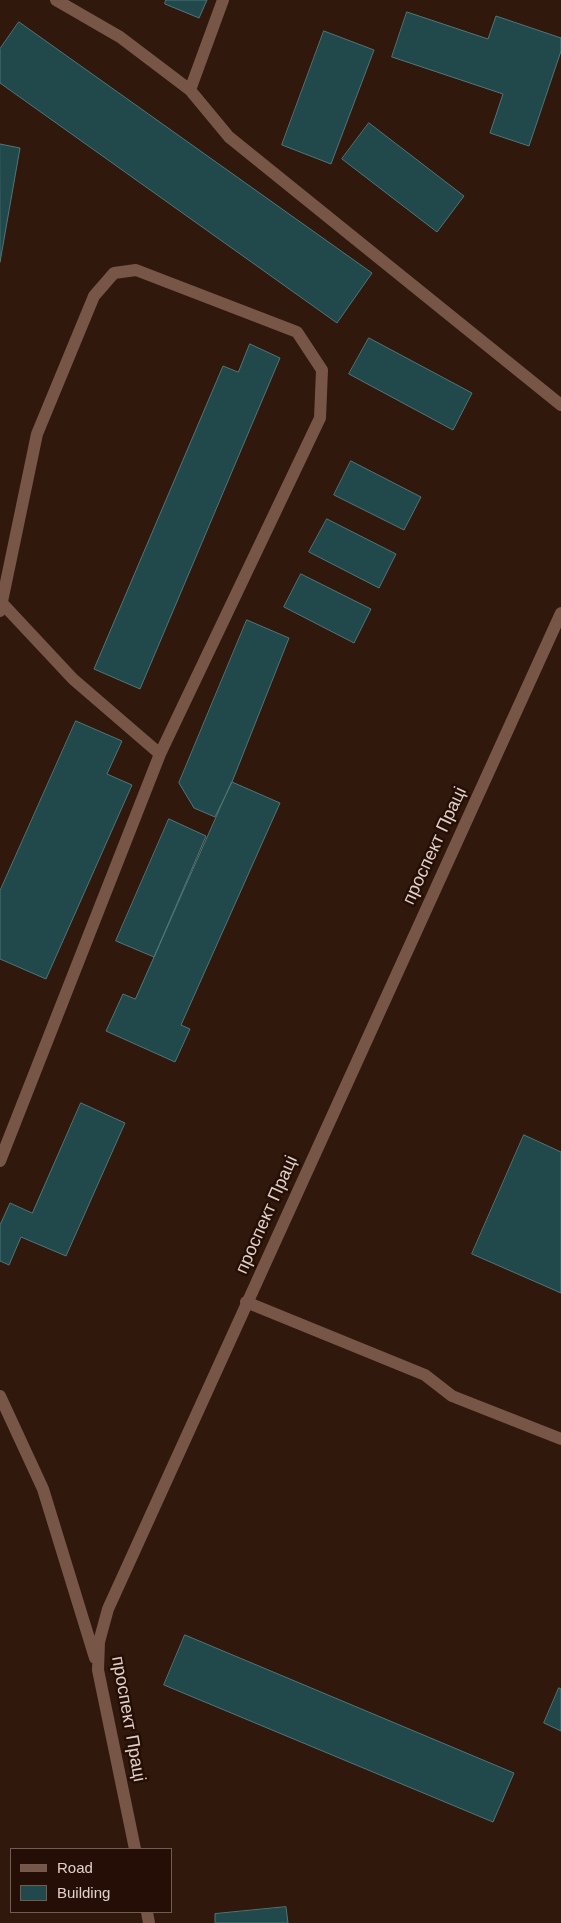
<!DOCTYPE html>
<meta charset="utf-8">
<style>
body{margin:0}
#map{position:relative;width:561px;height:1923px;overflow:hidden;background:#30180d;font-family:Helvetica,sans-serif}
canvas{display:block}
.legend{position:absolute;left:10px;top:1848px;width:162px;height:65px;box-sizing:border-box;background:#250e05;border:1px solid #705c53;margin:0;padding:6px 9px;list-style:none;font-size:15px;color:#e1d0c9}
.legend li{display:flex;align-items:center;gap:10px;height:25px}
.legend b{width:25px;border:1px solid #705c53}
</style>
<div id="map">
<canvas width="561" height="1923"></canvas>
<ul class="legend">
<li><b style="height:6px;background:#775547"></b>Road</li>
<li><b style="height:14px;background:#21484b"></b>Building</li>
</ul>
</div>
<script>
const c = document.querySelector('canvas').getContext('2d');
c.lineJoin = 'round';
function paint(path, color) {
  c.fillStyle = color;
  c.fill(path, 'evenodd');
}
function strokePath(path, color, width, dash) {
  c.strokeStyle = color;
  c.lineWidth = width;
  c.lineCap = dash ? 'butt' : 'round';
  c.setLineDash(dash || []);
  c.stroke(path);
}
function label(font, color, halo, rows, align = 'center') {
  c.font = font + ' Helvetica,sans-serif';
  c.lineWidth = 5;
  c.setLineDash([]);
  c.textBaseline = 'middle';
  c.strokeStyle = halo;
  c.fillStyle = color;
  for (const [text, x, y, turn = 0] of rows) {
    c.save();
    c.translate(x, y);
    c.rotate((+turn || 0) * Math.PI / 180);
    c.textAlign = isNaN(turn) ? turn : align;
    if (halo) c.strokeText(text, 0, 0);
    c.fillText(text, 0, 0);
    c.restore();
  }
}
const building = new Path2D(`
 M166,0h41l-8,18 -34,-14z
 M407,12l81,27 8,-23 65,22v13l-32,95 -39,-13 13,-39 -111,-37z
 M19,22l353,251 -35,50 -337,-240v-34z
 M324,31l50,19 -43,114 -49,-19z
 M369,123l95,73 -27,36 -95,-73z
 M0,144l20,4 -20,114z
 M369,338l103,55 -19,37 -104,-56z
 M250,344l30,14 -140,331 -46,-20 129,-303 15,6z
 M351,461l70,36 -17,33 -70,-35z
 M327,519l69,35 -17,34 -70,-36z
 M301,574l70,35 -17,34 -70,-36z
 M247,620l42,18 -57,144 -17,35 -21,-9 -15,-25z
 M76,721l46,20 -15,33 25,11 -86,194 -46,-20v-68z
 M232,782l48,21 -99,222 9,4 -15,33 -69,-31 17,-37 12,5z
 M169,819l37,17 -52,121 -38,-16z
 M81,1103l44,20 -59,133 -45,-19 -12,28 -9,-4v-36l10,-22 22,10z
 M524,1135l37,17v141l-89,-39z
 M185,1635l329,138 -21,49 -329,-137z
 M559,1688l2,1v42l-17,-8z
 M286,1907l2,16h-73v-9z`);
paint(building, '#21484b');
strokePath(building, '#4f7678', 1);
strokePath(new Path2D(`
 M56,0l64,37 70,53 39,47 332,268
 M190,90l33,-90
 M2,603l71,76 87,75
 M0,611l37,-177 57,-138 20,-23 22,-3 161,62 25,38 -2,48 -160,336 -160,407
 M246,1302l179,73 27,21 109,43
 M0,1396l43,93 52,169
 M135,1849l-37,-179 1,-28 9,-33 453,-996
 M147,1912l2,11`), '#775547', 12);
label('18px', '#e1d0c9', '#250e05', [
 ["проспект Праці",435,846,-65],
 ["проспект Праці",267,1215,-66],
 ["проспект Праці",128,1719,80]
]);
</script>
